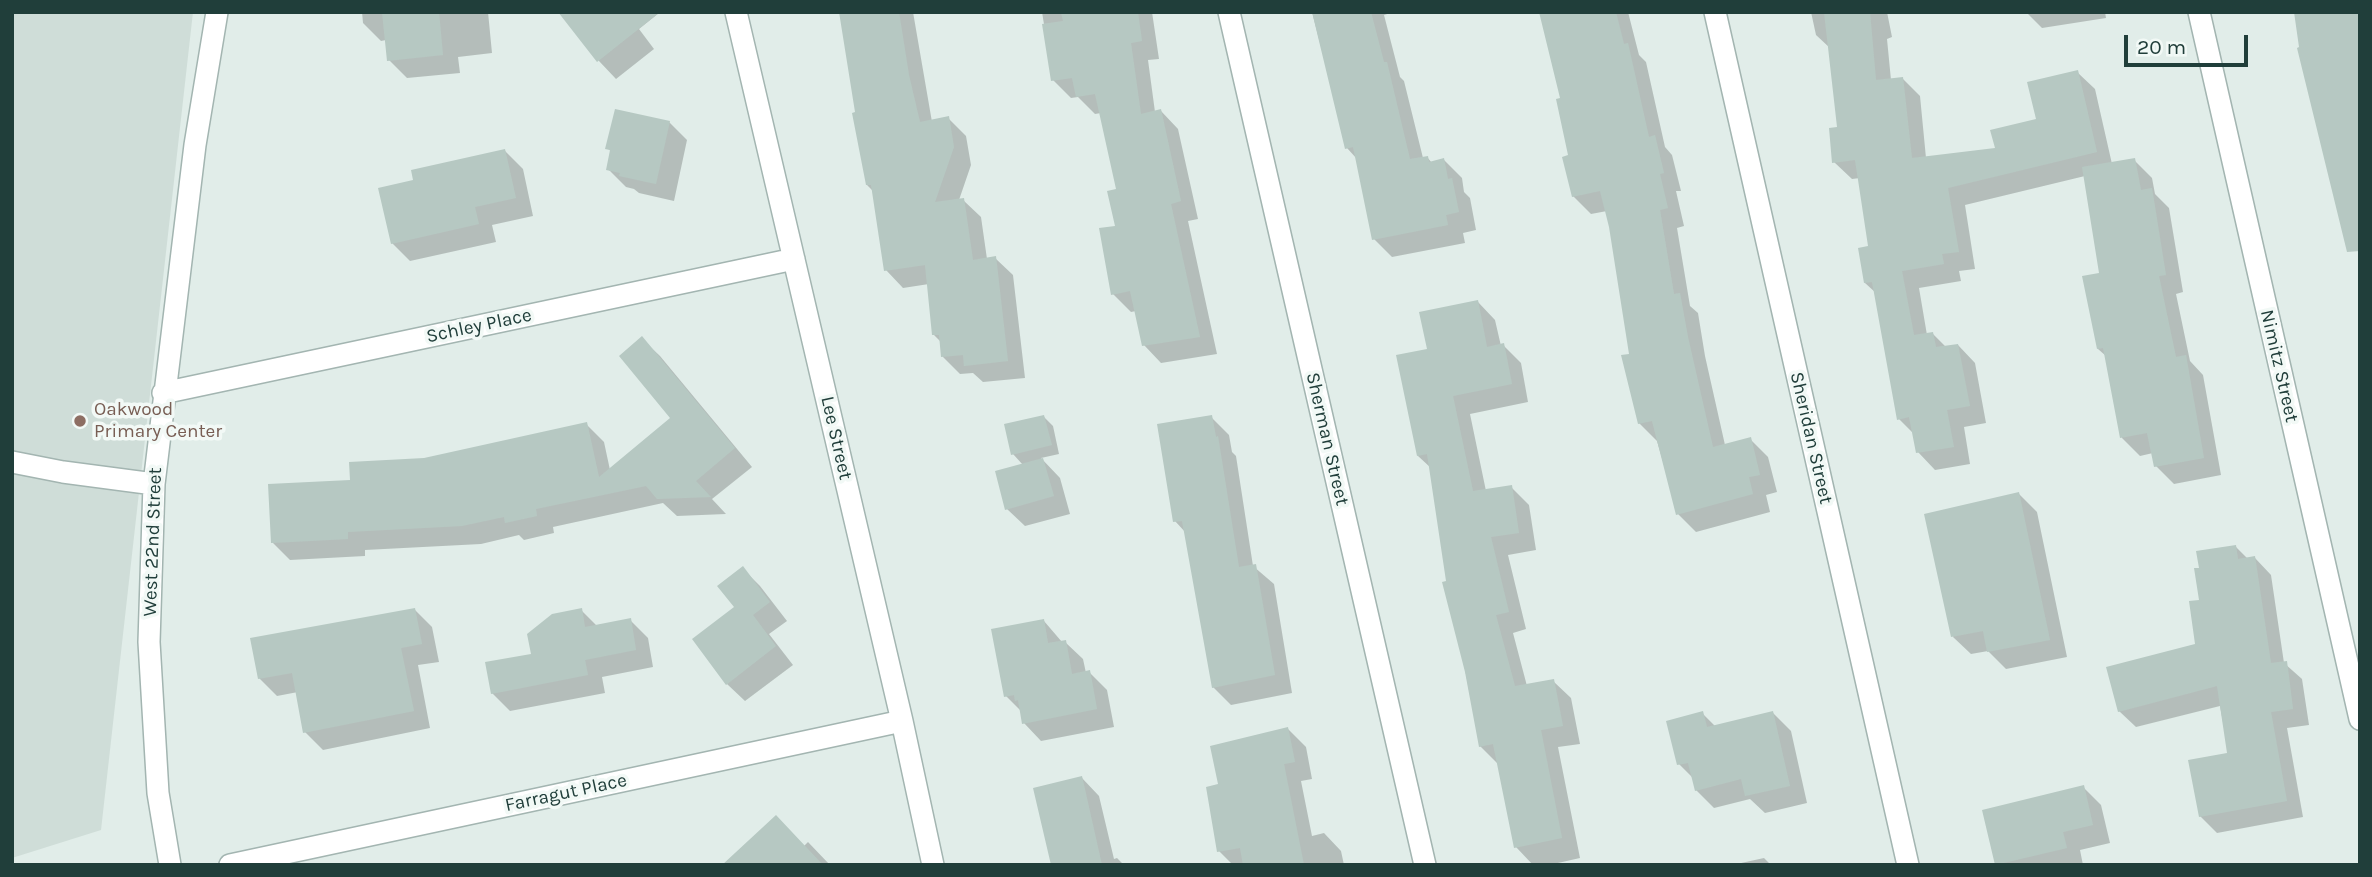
<!DOCTYPE html>
<style>
body{margin:0}
#map{position:relative;width:2372px;height:877px;overflow:hidden;background:#e1ede9;font-family:Karla,sans-serif}
canvas{display:block}
.frame{position:absolute;inset:0;border:14px solid #203e3a;pointer-events:none}
.scale{position:absolute;left:2124px;top:35px;width:124px;height:32px;box-sizing:border-box;border:4px solid #203e3a;border-top:0;padding-left:9px;font-size:21px;line-height:24px;white-space:nowrap;color:#203e3a;-webkit-text-stroke:5px #f2f9f6;paint-order:stroke}
</style>
<div id="map">
<canvas width="2372" height="877"></canvas>
<div class="frame"></div>
<div class="scale">20 m</div>
</div>
<script>
const c = document.querySelector('canvas').getContext('2d');
c.lineJoin = 'round';
function paint(path, color) {
  c.fillStyle = color;
  c.fill(path, 'evenodd');
}
function strokePath(path, color, width, dash) {
  c.strokeStyle = color;
  c.lineWidth = width;
  c.lineCap = dash ? 'butt' : 'round';
  c.setLineDash(dash || []);
  c.stroke(path);
}
function label(font, color, halo, rows, align = 'center') {
  c.font = font + ' Karla,sans-serif';
  c.lineWidth = 7;
  c.setLineDash([]);
  c.textBaseline = 'middle';
  c.strokeStyle = halo;
  c.fillStyle = color;
  for (const [text, x, y, turn = 0] of rows) {
    c.save();
    c.translate(x, y);
    c.rotate((+turn || 0) * Math.PI / 180);
    c.textAlign = isNaN(turn) ? turn : align;
    if (halo) c.strokeText(text, 0, 0);
    c.fillText(text, 0, 0);
    c.restore();
  }
}
paint(new Path2D(`
 M12,12h181l-92,818 -89,28z`), '#cfddd8');
paint(new Path2D(`
 M362,12h126l4,41 -34,4 2,16 -53,5 -18,-18 -3,-20 -5,1 -18,-18z
 M841,12h72l19,110 16,-4 18,18 5,29 -12,35h4l18,17 6,42 8,-1 18,17 12,103 -42,4 -10,-9 -13,1 -17,-17 -2,-15 -7,-7 -5,-51 -26,4 -17,-18 -13,-79 -6,-6z
 M1042,12h110l7,47 -11,1 7,52 6,-1 17,18 20,90 -10,2 29,133 -56,9 -17,-18 -8,-34 -5,1 -18,-18 5,-104 -17,-77 -6,1 -17,-17 -7,1 -18,-18z
 M1312,12h82l-10,3 16,62 4,4 19,77 4,-1 5,6 12,-3 18,18 2,14 6,6 6,32 -13,3 2,10 -73,14 -18,-18 -17,-80 -10,-11z
 M1541,12h87l11,43 7,7 19,85 7,8 9,36h-5l8,35 -7,2 13,78 8,7 7,43 20,89 25,-6 18,18 9,35 -11,3 4,17 -74,20 -18,-18 -21,-73 -18,-18 -8,-68 -24,-144 -16,3 -18,-18 -10,-96z
 M1811,12h76l5,25 -5,2 4,41 12,-1 17,17 6,62 71,-9 41,-28 39,-49 18,17 17,75 22,-4 18,18 3,16 14,14 14,84 -7,2 14,67 13,14 18,100 -47,9 -18,-18 -3,-13 -13,3 -18,-18 -16,-82 -8,-7 3,-75 -16,-98 -120,29 10,64 -16,2 2,10 -42,7 8,47 6,-1 13,13 12,-2 17,18 11,60 -22,4 6,37 -35,6 -17,-18 -4,-18 -15,-15 -23,-126 -11,-10 5,-35 -10,-70 -8,1 -18,-17 5,-34 -9,-80 -14,-13z
 M2026,12h79l1,6 -64,10z
 M659,13l-20,16 15,20 -38,30 -17,-18 -30,-37z
 M669,122l18,18 -13,61 -35,-8 -5,-4 -8,-2 -18,-18 4,-17 -5,-4z
 M505,151l18,18 10,47 -41,9 4,17 -86,19 -18,-18 24,-62z
 M1478,302l17,18 6,26 2,-1 18,18 7,39 -58,12 16,77 25,-4 18,18 7,45 -28,5 18,74 -13,4 14,53 26,-5 18,17 9,46 -22,3 22,111 -31,7h-16l-17,-18 -17,-82 -19,-19 -32,-163 -17,-115 -13,-12 11,-106z
 M642,339l18,17 92,111 -40,32 14,15 -49,2 -14,-13 -110,24 1,6 -30,7 -5,-5 -38,9 -116,6v6l-75,4 -18,-18 80,-61 72,-21 162,-36 18,18 6,28 62,-51z
 M1044,417l9,9 6,28 -18,4 19,20 10,36 -45,12 -18,-17 16,-44 -10,-11z
 M1211,417l18,18 3,17 4,4 17,110 21,18 18,109 -61,12 -18,-18 -27,-154 -11,-12z
 M2019,494l18,18 30,145 -61,12 -18,-18 -17,3 -18,-17z
 M2236,547l12,12 7,-1 16,17 13,88 18,16 7,46 -22,3 16,89 -86,16 -17,-17 29,-61 -9,-49 -84,21 -17,-16 78,-65 4,-45v-32z
 M743,569l17,17 27,35 -18,13 24,31 -48,36 -18,-17z
 M415,610l17,17 7,35 -21,3 12,63 -107,22 -18,-18 -7,-40 -21,4 -18,-18z
 M581,610l16,16 33,-6 18,18 5,29 -51,10 3,16 -95,18 -18,-18z
 M1044,621l18,21h3l18,17 3,14 3,-1 18,18 7,37 -73,14 -17,-18 -2,-11 -16,-16z
 M1702,713l14,14 57,-14 18,18 16,72 -42,10 -15,-14 -36,9 -18,-18 -2,-11 -15,-15z
 M1288,729l18,18 6,32 -11,2 11,55 12,-3 17,18 3,14h-111l-14,-14 1,-65z
 M1082,778l17,18 15,63 3,-1 7,7h-71z
 M2083,787l18,18 9,38 -30,7 3,15 -86,-1z
 M808,842l22,23h-73l47,-19z
 M1764,858l7,7h-39z`), '#0003');
paint(new Path2D(`
 M382,12h57l4,43 -56,6z
 M558,12h102l-63,50z
 M839,12h60l10,63 11,47 29,-6 5,31 -19,55 29,-4 9,62 23,-4 12,105 -44,5 -1,-11 -22,2 -2,-22h-7l-7,-70 -41,6 -13,-86h-5l-14,-72 3,-1z
 M1061,12h77l4,29 -11,2 10,71 20,-5 20,92 -10,3 29,133 -58,9 -12,-55 -19,4 -12,-67 16,-2 -8,-35 9,-2 -21,-95 -19,3 -4,-19 -21,3 -9,-57 21,-3z
 M1312,12h59l13,50h3l23,97 18,-3 1,6 15,-4 4,21 4,-1 7,34 -13,3 2,10 -76,15 -19,-93 -8,2z
 M1539,12h77l8,32 4,-1 21,94 6,-2 9,38 -4,1 8,34 -8,2 14,84 6,-1 8,44 25,110 38,-10 9,38 -11,2 4,17 -77,21 -24,-94 -14,3 -17,-69 8,-1 -20,-127 -9,-36 -28,6 -10,-40 6,-2 -12,-56 4,-1z
 M1824,12h46l6,68 27,-3 9,81 83,-10 -5,-18 46,-11 -9,-37 51,-12 19,82 -149,36 11,64 -17,2 2,10 -42,7 12,64 19,-3 3,15 22,-3 12,62 -23,4 7,37 -38,6 -7,-36 -12,3 -25,-138 -8,1 -6,-35 10,-2 -13,-86 -23,3 -3,-35 8,-1z
 M2294,12h66v239l-13,1 -50,-204 2,-1z
 M615,109l55,12 -14,63 -37,-8 1,-3 -14,-3 4,-20 -5,-1z
 M505,149l11,49 -41,9 4,17 -88,20 -13,-56 35,-8 -2,-10z
 M2135,158l6,32 11,-2 14,87 -7,1 17,81 10,-2 18,103 -50,9 -7,-34 -27,5 -17,-90 -6,1 -15,-73 17,-3 -17,-106z
 M1478,300l9,47 17,-4 8,41 -59,12 20,95 39,-6 7,48 -28,4 18,75 -13,3 19,71 39,-7 9,47 -22,4 21,108 -48,10 -21,-104 -14,3 -14,-75 -23,-90 4,-1 -19,-127 -10,2 -21,-101 31,-6 -8,-37z
 M642,336l93,112 -39,33 15,16 -54,2 -11,-13 -110,23 1,7 -32,7 -1,-6 -42,9 -114,6v7l-77,4 -3,-59 82,-4 -1,-18 75,-4 163,-36 12,55 71,-59 -51,-62z
 M1044,415l8,30 -41,10 -7,-31z
 M1212,415l4,22 2,-1 21,131 17,-3 19,111 -63,13 -30,-167 -9,1 -16,-98z
 M1043,458l11,38 -49,14 -10,-39z
 M2019,492l31,148 -63,12 -4,-21 -32,6 -27,-123z
 M2236,545l2,14 17,-3 16,107 16,-2 6,48 -22,3 16,89 -88,16 -11,-57 39,-7 -10,-67 -99,26 -12,-45 89,-23 -6,-43 10,-1 -5,-32h5l-3,-17z
 M743,566l27,36 -17,13 23,31 -50,39 -34,-46 42,-32 -17,-21z
 M415,608l7,36 -21,4 13,63 -111,22 -11,-60 -34,6 -8,-41z
 M582,608l3,19 46,-9 5,32 -51,10 3,15 -97,19 -6,-32 46,-8 -4,-20 25,-20z
 M1044,619l4,24 18,-3 6,34 18,-4 7,39 -75,15 -4,-24 -3,1 -1,-6 -10,2 -13,-68z
 M1703,711l4,16 66,-16 17,75 -45,10 -4,-17 -46,12 -7,-28 -11,2 -11,-44z
 M1288,727l7,35 -11,2 20,101h-61l-3,-17 -23,4 -11,-65 12,-3 -8,-38z
 M1082,776l20,89h-51l-18,-77z
 M2084,785l9,40 -30,7 4,16 -72,17 -13,-55z
 M776,815l47,50h-101z`), '#b6c8c2');
const minor = new Path2D(`
 M736,12l166,709 31,144
 M1229,12l196,853
 M1715,12l193,853
 M2199,12l161,707
 M163,393l631,-134
 M12,462l51,10 91,12
 M170,865l-12,-72 -9,-151 5,-158 41,-339 22,-133
 M230,865l672,-144`);
strokePath(minor, '#a3b5b1', 24);
strokePath(minor, '#fff', 21);
for (const [x, y, r, color] of [
 [80,421,7,"#8d6e63"]
]) {
  const dot = new Path2D();
  dot.arc(x, y, r, 0, 2 * Math.PI);
  c.fillStyle = color;
  c.fill(dot);
  strokePath(dot, '#f2f9f6', 2.5);
}
label('19px', '#203e3a', '#f2f9f6', [
 ["Schley Place",479,326,-12],
 ["Nimitz Street",2279,366,77],
 ["Lee Street",836,438,77],
 ["Sheridan Street",1811,438,77],
 ["Sherman Street",1327,439,77],
 ["West 22nd Street",153,542,-88],
 ["Farragut Place",566,793,-12]
]);
label('19px', '#785e54', '#f2f9f6', [
 ["Oakwood",94,410],
 ["Primary Center",94,432]
], 'left');
</script>
